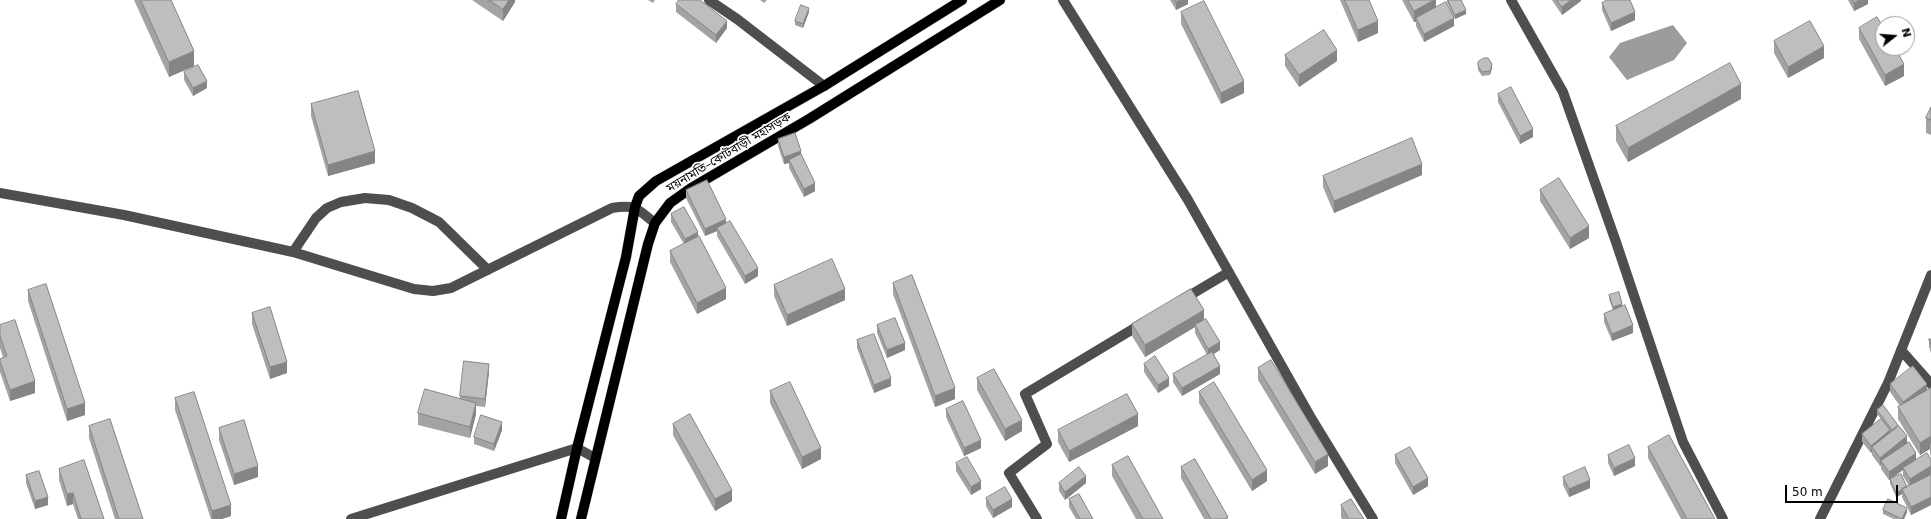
<!DOCTYPE html>
<meta charset="utf-8">
<style>
body{margin:0}
#map{position:relative;width:1931px;height:519px;overflow:hidden;background:#fff;font-family:"DejaVu Sans",sans-serif}
canvas{display:block}
.north{position:absolute;left:1875px;top:16px;width:40px;height:40px;box-sizing:border-box;background:#fff;border:1px solid #999;border-radius:50%;rotate:73deg;font-size:11px;font-weight:700;line-height:16px;text-align:center;color:#000}
.north::after{content:'';display:block;margin:auto;width:14px;height:18px;background:#000;clip-path:polygon(50% 0,100% 100%,50% 72%,0 100%)}
.scale{position:absolute;left:1785px;top:485px;width:113px;height:18px;box-sizing:border-box;border:2px solid #000;border-top:0;padding-left:5px;font-size:12px;line-height:14px;white-space:nowrap;color:#000;-webkit-text-stroke:3px #fff;paint-order:stroke}
</style>
<div id="map">
<canvas width="1931" height="519"></canvas>
<div class="north">N</div>
<div class="scale">50 m</div>
</div>
<script>
const c = document.querySelector('canvas').getContext('2d');
c.lineJoin = 'round';
function paint(path, color) {
  c.fillStyle = color;
  c.fill(path, 'evenodd');
}
function strokePath(path, color, width, dash) {
  c.strokeStyle = color;
  c.lineWidth = width;
  c.lineCap = dash ? 'butt' : 'round';
  c.setLineDash(dash || []);
  c.stroke(path);
}
function label(font, color, halo, rows, align = 'center') {
  c.font = font + ' "DejaVu Sans","Noto Sans Bengali",sans-serif';
  c.lineWidth = 3.5;
  c.setLineDash([]);
  c.textBaseline = 'middle';
  c.strokeStyle = halo;
  c.fillStyle = color;
  for (const [text, x, y, turn = 0] of rows) {
    c.save();
    c.translate(x, y);
    c.rotate((+turn || 0) * Math.PI / 180);
    c.textAlign = isNaN(turn) ? turn : align;
    if (halo) c.strokeText(text, 0, 0);
    c.fillText(text, 0, 0);
    c.restore();
  }
}
paint(new Path2D(`
 M1673,25l14,18 -13,17 -47,20 -18,-23 11,-14z`), '#9c9c9c');
const major = new Path2D(`
 M561,519l16,-71 49,-191 9,-50 4,-11 17,-15 168,-95 138,-86
 M581,519l67,-275 7,-21 15,-20 21,-15 118,-69 191,-119`);
strokePath(major, '#dbdbdb', 11);
strokePath(new Path2D(`
 M709,0l28,19 87,67
 M1063,0l125,200 122,216 63,103
 M1511,0l52,92 53,150 67,200 40,77
 M0,193l124,22 169,37 121,37 19,2 18,-3 161,-80c24,-4 25,1 43,15
 M293,252l23,-34 11,-10 14,-6 24,-4 24,2 23,8 27,14 49,48
 M1182,300l47,-28
 M1901,350l30,34
 M351,519l226,-71 18,10
 M1037,519l-28,-46 38,-29 -22,-50 118,-71
 M1820,519l68,-136 43,-108`), '#4e4e4e', 10);
strokePath(major, '#000', 10);
paint(new Path2D(`
 M134,0h37l23,66 -25,11z
 M472,0h43v2l-12,19z
 M648,0h7l-2,3z
 M760,0h7l-3,3z
 M1170,0h18v4l-12,6z
 M1340,0h29l9,33 -20,9z
 M1402,0h34v8l18,18 -30,16 -8,-16v-4h-2z
 M1447,0h14l5,14 -11,5 -8,-17z
 M1552,0h29v1l-19,14z
 M1848,0h20v4l-14,7z
 M1602,3l33,17 -24,11 -9,-21z
 M676,4l51,24 -11,15 -40,-31z
 M809,12l-6,16 -8,-3v-4z
 M1181,12l63,81 -23,11 -40,-80z
 M1859,28l45,48 -19,10 -26,-47z
 M1774,41l50,17 -36,20 -14,-25z
 M1285,55l52,6 -38,26 -14,-21z
 M1478,66l14,2 -2,7 -8,1 -4,-6z
 M184,72l23,16 -14,8 -9,-16z
 M1498,94l35,43 -13,7 -22,-42z
 M1741,99l-113,63 -12,-21v-15z
 M311,104l64,59 -47,13 -17,-60z
 M1931,107v28l-5,-2v-15z
 M778,139l23,16 14,36 -11,6 -15,-29v-5l-5,1 -6,-18z
 M1422,175l-88,38 -11,-26v-11z
 M686,190l40,33 32,53 -13,8 -28,-48v-5l-12,5 -19,-38z
 M1540,190l49,48 -19,11 -30,-48z
 M671,214l27,23 28,62 -29,15 -27,-52v-11l14,-7 -13,-22z
 M893,283l62,116 -20,8 -42,-113z
 M774,285l71,15 -58,26 -13,-30z
 M28,290l57,125 -18,6 -39,-120z
 M1609,295l13,11 11,27 -21,8 -8,-19v-8l9,-4 -4,-11z
 M252,313l35,60 -17,6 -18,-55z
 M1204,320l16,30 -6,4 6,20 -38,22 -9,-14v-8l34,-19 -12,-22v-6l-50,30 -13,-21v-12z
 M0,325l35,68 -25,8 -10,-29v-13l3,-2 -3,-9z
 M877,325l28,25 -18,8 -10,-25z
 M1929,339h2v14l-2,-6z
 M857,340l34,46 -17,7 -17,-45z
 M1144,364l25,22 -11,7 -14,-21z
 M1258,368l70,98 -13,8 -57,-94z
 M489,372l-4,35 -9,-1v8l-6,24 -52,-13v-12l42,-15v-2z
 M977,378l45,53 -17,10 -28,-51z
 M1890,384l37,6 4,-2v68l-1,-2v-5l-10,6 -22,-36v-12l2,-1 -10,-14z
 M770,391l51,68 -19,10 -32,-66z
 M1199,392l68,89 -15,10 -53,-88z
 M175,398l56,118 -9,3h-11l-36,-109z
 M946,409l35,39 -17,8 -18,-39z
 M1877,410l21,17 18,33 15,-1v15l-7,4 7,-3v30l-20,10 -9,-18v-3l-6,3 -6,-14v-4l17,8 2,-1 -6,-10v-6l-14,10 -8,-11v-4l-1,1 -8,-11v-3l-1,1 -9,-11v-8l19,-15 -4,-5z
 M673,424l59,77 -17,10 -42,-76z
 M89,426l54,93h-28l-26,-81z
 M1138,426l-69,36 -11,-20v-12z
 M219,428l39,49 -24,8 -15,-45z
 M502,430l-8,21 -20,-7v-7z
 M1648,447l67,72h-34l-33,-61z
 M1395,455l33,31 -15,9 -18,-32z
 M1608,455l27,11 -21,10 -6,-13z
 M956,463l25,26 -10,6 -15,-24z
 M1112,465l51,54h-27l-24,-43z
 M1181,467l47,52h-24l-23,-41z
 M59,469l45,50h-26l-5,-15 -6,2 -8,-26z
 M26,475l22,30 -13,4 -9,-26z
 M1563,477l27,11 -21,9 -6,-12z
 M1059,483h27l-21,17 -6,-9z
 M986,498l26,9 -19,11 -7,-12z
 M1069,499l24,20h-17l-7,-12z
 M1341,505l23,14h-22l-1,-2z
 M1883,510l24,2 -3,7h-10l-11,-5z`), '#a3a3a3');
paint(new Path2D(`
 M509,0h6v2l-12,19v-12z
 M1181,0h7v4l-12,6v-8z
 M1434,0h2v11l-20,7v4h-2v-11z
 M1571,0h10v1l-19,14v-8z
 M1860,0h8v4l-14,7v-8z
 M809,8v4l-6,16v-4z
 M1466,10v4l-11,5v-4z
 M1635,12v8l-24,11v-8z
 M1454,18v8l-30,16v-8z
 M727,21v7l-11,15v-8z
 M1378,21v12l-20,9v-12z
 M1824,46v12l-36,20v-11z
 M1337,50v11l-38,26v-12z
 M194,51v15l-25,11v-15z
 M1492,64v4l-2,7v-4z
 M1904,64v12l-19,10v-11z
 M207,81v7l-14,8v-8z
 M1244,81v12l-23,11v-11z
 M1741,84v15l-113,63v-14z
 M1533,129v8l-13,7v-8z
 M375,151v12l-47,13v-11z
 M801,151v7l-12,2v3l-5,1v-7z
 M1422,164v11l-88,38v-12z
 M815,183v8l-11,6v-8z
 M726,219v8l-9,1v3l-12,5v-7z
 M1589,226v12l-19,11v-11z
 M698,232v8l-13,7v-8z
 M758,268v8l-13,8v-8z
 M726,288v11l-29,15v-11z
 M845,289v11l-58,26v-11z
 M1622,304v4l-9,3v-4z
 M1204,310v11l-9,4v2l-50,30v-12z
 M1633,325v8l-21,8v-7z
 M1220,342v8l-12,7v-8z
 M905,343v7l-18,8v-8z
 M287,362v11l-17,6v-12z
 M489,364v8l-4,35v-8z
 M1220,366v8l-38,22v-8z
 M891,378v8l-17,7v-8z
 M1169,378v8l-11,7v-8z
 M35,381v12l-25,8v-11z
 M1927,384v7l-24,19v-8z
 M955,388v11l-20,8v-11z
 M85,403v12l-18,6v-12z
 M476,403v11l-6,24v-11z
 M1138,414v12l-69,36v-11z
 M1022,420v11l-17,10v-12z
 M502,422v8l-8,21v-7z
 M1890,430v8l-18,9v5l-1,1v-7z
 M1907,436v8l-26,17v4l-1,1v-8z
 M1931,436v9l-1,-2v6l-10,6v-12z
 M981,440v8l-17,8v-8z
 M821,448v11l-19,10v-12z
 M1916,453v8l-13,7v2l-14,10v-8z
 M1328,454v12l-13,8v-12z
 M1635,458v8l-21,10v-8z
 M258,466v11l-24,8v-11z
 M1931,466v8l-21,13v-8z
 M1267,470v11l-15,10v-11z
 M1086,476v7l-21,17v-8z
 M1428,478v8l-15,9v-8z
 M1590,480v8l-21,9v-8z
 M981,481v8l-10,6v-8z
 M732,490v11l-17,10v-12z
 M1902,490v4l-6,3v-4z
 M73,493v11l-6,2v-12z
 M48,497v8l-13,4v-8z
 M1931,497v8l-20,10v-8z
 M1012,499v8l-19,11v-8z
 M231,505v11l-9,3h-10v-8z
 M1907,508v4l-3,7h-2z`), '#858585');
const building = new Path2D(`
 M141,0h30l23,51 -25,11z
 M489,0h20l-6,9z
 M679,0h21l27,21 -11,14 -40,-31z
 M1175,0h6l-5,2z
 M1345,0h24l9,21 -20,9z
 M1408,0h26l-20,11z
 M1448,0h13l5,10 -11,5z
 M1557,0h14l-9,7z
 M1607,0h23l5,12 -24,11 -9,-20z
 M1853,0h7l-6,3z
 M1204,1l40,80 -23,12 -40,-81z
 M1446,2l8,16 -30,16 -8,-16z
 M801,5l8,3 -6,16 -8,-3z
 M1877,17l6,10v21h12l9,16 -19,11 -26,-47z
 M1810,21l14,25 -36,21 -14,-26z
 M1324,30l13,20 -38,25 -14,-20z
 M1484,58h4l4,6 -2,7 -8,1 -4,-6v-4z
 M1730,63l11,21 -113,64 -12,-22z
 M198,65l9,16 -14,7 -9,-16z
 M1511,87l22,42 -13,7 -22,-42z
 M358,91l17,60 -47,14 -17,-61z
 M1931,107v13l-5,-2z
 M795,133l6,18 -17,6 -6,-18z
 M1412,138l10,26 -88,37 -11,-25z
 M801,154l14,29 -11,6 -15,-29z
 M1559,178l30,48 -19,12 -30,-48z
 M707,180l19,39 -21,10 -19,-39z
 M684,207l14,25 -13,7 -14,-25z
 M730,221l28,47 -13,8 -28,-48z
 M699,236l27,52 -29,15 -27,-52z
 M832,259l13,30 -58,26 -13,-30z
 M912,275l43,113 -20,8 -42,-113z
 M46,284l39,119 -18,6 -39,-119z
 M1191,289l13,21 -59,35 -13,-21z
 M1619,292l3,12 -9,3 -4,-12z
 M1625,305l8,20 -21,9 -8,-20z
 M270,307l17,55 -17,5 -18,-54z
 M895,318l10,25 -18,7 -10,-25z
 M1206,319l14,23 -12,7 -13,-24z
 M15,320l20,61 -25,9 -10,-29v-2l7,-3 -7,-20v-11z
 M874,334l17,44 -17,7 -17,-45z
 M1929,339h2v6z
 M1212,352l8,14 -38,22 -9,-14z
 M1155,356l14,22 -11,7 -14,-21z
 M1271,360l57,94 -13,8 -57,-94z
 M464,361l25,3 -4,35 -25,-3z
 M1913,366l14,18 -24,18 -13,-18z
 M994,369l28,51 -17,9 -28,-51z
 M790,382l31,66 -19,9 -32,-66z
 M1214,382l53,88 -15,10 -53,-88z
 M1931,388v48l-11,7 -22,-36z
 M425,389l51,14 -6,24 -52,-14z
 M194,392l37,113 -19,6 -37,-113z
 M1127,394l11,20 -69,37 -11,-21z
 M963,401l18,39 -17,8 -18,-39z
 M1883,405l15,20 -6,5 -15,-20z
 M690,414l42,76 -17,9 -42,-75z
 M481,415l21,7 -8,22 -20,-7z
 M110,419l33,100h-24l-30,-93z
 M1881,419l9,11 -19,16 -9,-12z
 M244,420l14,46 -24,8 -15,-46z
 M1899,426l8,10 -27,22 -8,-11z
 M1669,435l46,84h-28l-39,-72z
 M1909,442l7,11 -27,19 -8,-11z
 M1629,445l6,13 -21,10 -6,-13z
 M1410,447l18,31 -15,9 -18,-32z
 M1927,453l4,6v7l-21,13 -7,-11z
 M1128,456l35,63h-20l-31,-54z
 M967,457l14,24 -10,6 -15,-24z
 M1195,459l33,58 -4,2h-13l-30,-52z
 M84,460l20,59h-23l-8,-26 -6,1 -8,-25z
 M1079,467l7,9 -21,16 -6,-9z
 M1585,467l5,13 -21,9 -6,-12z
 M39,471l9,26 -13,4 -9,-26z
 M1901,474l6,13 -5,2v1l-6,3 -6,-14z
 M1931,475v22l-20,10 -9,-18z
 M1005,487l7,12 -19,11 -7,-12z
 M1079,494l14,25h-13l-11,-20z
 M1351,499l13,20h-15l-8,-14z
 M1888,499l19,9 -5,11 -19,-9z`);
paint(building, '#bebebe');
strokePath(building, '#858585', 1);
label('12px', '#000', '#fff', [
 ["ময়নামতি–কোটবাড়ী মহাসড়ক",729,153,-31]
]);
</script>
